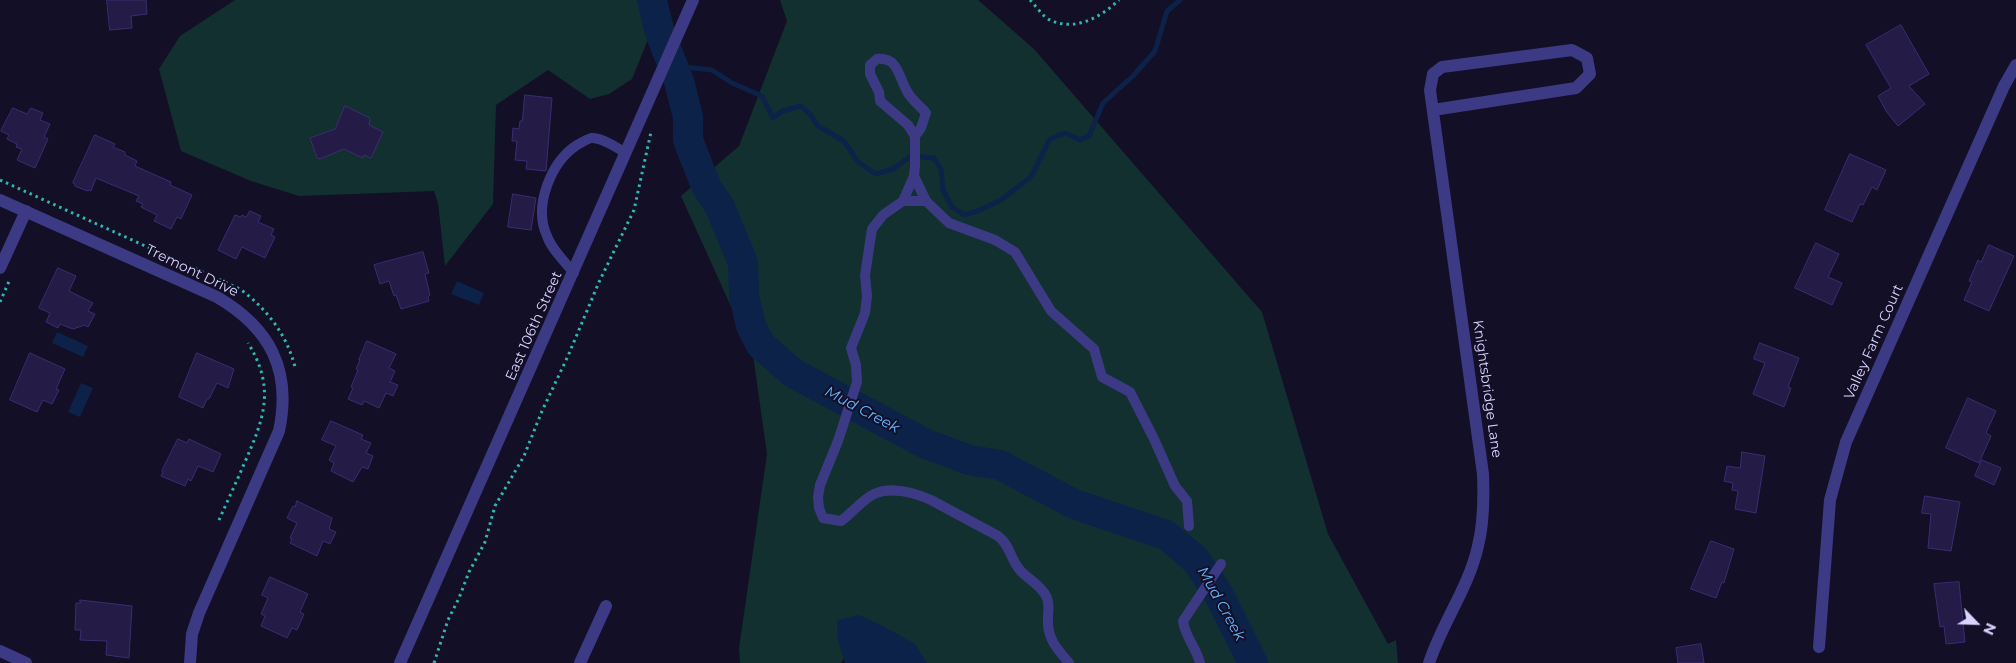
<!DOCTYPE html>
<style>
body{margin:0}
#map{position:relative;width:2016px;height:663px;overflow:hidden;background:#130f26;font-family:Montserrat,sans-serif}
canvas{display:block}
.north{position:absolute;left:1951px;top:598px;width:50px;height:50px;-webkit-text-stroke:4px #130f26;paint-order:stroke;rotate:114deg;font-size:14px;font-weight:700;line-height:20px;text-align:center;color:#d9d4ff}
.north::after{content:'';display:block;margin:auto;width:18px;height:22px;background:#d9d4ff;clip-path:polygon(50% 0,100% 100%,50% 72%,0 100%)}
</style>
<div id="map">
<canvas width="2016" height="663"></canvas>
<div class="north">N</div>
</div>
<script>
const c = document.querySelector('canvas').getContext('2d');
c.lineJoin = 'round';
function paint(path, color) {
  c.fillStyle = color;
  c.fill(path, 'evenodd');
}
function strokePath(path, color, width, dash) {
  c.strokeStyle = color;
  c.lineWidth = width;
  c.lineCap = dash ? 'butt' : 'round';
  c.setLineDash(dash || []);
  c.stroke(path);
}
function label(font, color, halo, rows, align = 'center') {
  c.font = font + ' Montserrat,sans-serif';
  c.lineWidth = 4;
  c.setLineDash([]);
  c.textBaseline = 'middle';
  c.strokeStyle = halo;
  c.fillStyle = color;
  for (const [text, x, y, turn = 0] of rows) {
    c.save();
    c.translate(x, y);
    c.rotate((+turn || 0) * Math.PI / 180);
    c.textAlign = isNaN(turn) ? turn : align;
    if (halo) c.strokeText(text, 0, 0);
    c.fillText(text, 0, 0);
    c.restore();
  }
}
paint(new Path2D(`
 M235,0h429l-32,79 -23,15 -19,5 -42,-29 -52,35 -3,99 -48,62 -7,-63 -4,-12 -135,5 -48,-15 -70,-30 -22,-82 21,-33z
 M780,0h198l56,49 228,263 66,222 60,110 8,-4 2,23h-534l-9,-22 -14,22h-101l-1,-15 28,-194 -14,-99 -72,-159 58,-50 48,-125z`), '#12302f');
paint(new Path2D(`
 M457,281l27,12 -5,12 -28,-11z
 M57,332l31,14 -5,11 -31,-14z
 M81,383l12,5 -13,29 -12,-5z
 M859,615l22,10 34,19 12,19h-82l-7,-22 -1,-21z`), '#0c2248');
strokePath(new Path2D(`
 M675,70l10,-3 27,3 20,13 30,13 11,22 9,-7 19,-5 9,8 8,12 26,15 14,21 18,12 17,-5 18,-13 23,2 7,11 2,21 9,17 12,8 16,-5 21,-10 30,-23 19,-38 15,-6 15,7 9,-4 14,-33 31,-28 21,-24 12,-40 13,-11`), '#0c2248', 5);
strokePath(new Path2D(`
 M652,0l8,33 19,48 9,36v23l18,46 14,21 23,56 1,32 7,31 10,19 32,28 133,71 43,16 31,5 74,39 92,31 30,25 22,33 35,70`), '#0c2248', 30);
const building = new Path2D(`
 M107,0h39l1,14 -16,2 1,12 -22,2z
 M1901,25l28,49 -20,12 16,18 -27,22 -12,-15 -8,-15 13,-8 -25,-43z
 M525,95l27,3 -6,73 -20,-2 1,-8 -12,-1 2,-19h-5l1,-13 6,1 1,-8h2z
 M345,106l25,12 -1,7 14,7 -12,26 -7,-3 -1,3 -19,-9 -24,10 -3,-1 -7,-20 25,-9z
 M13,108l14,6 4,-6 12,5 -3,7 10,4 -6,13 4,2 -13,29 -18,-8 5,-11 -6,-2 1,-3 -10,-5 2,-4 -8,-4z
 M95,135l20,9 -2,3 12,5v3l12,6 -2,5 36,16 -1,3 22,10 -11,24 -4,-2 -6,12 -17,-8 3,-6 -16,-8 2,-3 -7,-3 3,-5 -43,-18 -5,13 -3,-1 -1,1 -12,-5v-2l-2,-1z
 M1850,154l36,16 -9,20 -5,-3 -9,18 -3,-1 -8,18 -27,-12z
 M513,194l23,4 -5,32 -23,-3z
 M250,211l11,5 -3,6 16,7 -3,6 4,2 -10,21 -23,-11 -6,12 -18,-9 17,-35 6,2 1,-2 4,2z
 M1816,243l23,11 -11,23 14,6 -10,22 -37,-17z
 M1989,245l25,11 -25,55 -25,-11 8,-18 -3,-1 9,-21 3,2z
 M423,252l6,21 -4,1 5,21 -2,2 1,4 -28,8 -5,-14 -2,1 -5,-15 -9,3 -6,-19z
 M58,268l18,8 -7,15 24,12 -5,8 7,3 -7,13 -3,-2 -12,4 -13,-5 -2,4 -12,-6 4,-9 -11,-5z
 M367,341l29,13 -7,14 6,3 -5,11 8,3 -5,11 -7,-3 -7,15 -15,-7 -2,4 -14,-6 5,-11 -2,-1 7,-17 -2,-1 4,-9h-1z
 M1760,343l39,15 -11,29 3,1 -7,19 -31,-13 12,-31 -11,-4z
 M30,353l35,16 -9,20 3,1 -7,14 -9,-4 -6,12 -27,-12z
 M197,353l37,16 -6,19 -11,-5 -8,16h-2l-4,9 -24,-11z
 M1968,398l28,13 -10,22 5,3 -12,27 -33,-15z
 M331,421l32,14 -2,4 10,4 -5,10 7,3 -5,13 -6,-2 -9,15 -22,-11 3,-8 -5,-3 7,-14 -14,-6z
 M178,439l9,4 2,-4 32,15 -8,18 -15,-6 -7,15 -3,-2 -3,7 -24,-10 2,-4 -1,-1z
 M1742,452l23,4 -9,57 -21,-4 3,-18 -6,-1 1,-7 -9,-2 3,-15 13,2z
 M1982,460l19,8 -7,17 -19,-9z
 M1925,496l35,6 -9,49 -23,-3 3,-34 -9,-1z
 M297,501l35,17 -3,11 7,3 -6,12 -7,-3 -6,15 -27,-13 2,-4 -2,-1 7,-15 -10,-5 6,-12 2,1z
 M1711,541l23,8 -10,34 -2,-1 -6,16 -25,-9z
 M270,577l38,17 -8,18 4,2 -7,16 -5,-2 -5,10 -26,-12 4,-10 -4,-2 7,-16 -6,-3z
 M1959,582l6,60 -19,2 -2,-18 -4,1 -6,-43z
 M80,600l52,6 -3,52 -23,-3 1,-14 -27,-1 1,-10h-6l1,-27h4z
 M1701,644l3,19h-26l-2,-15z`);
paint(building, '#241b47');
strokePath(building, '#3b2d73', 1);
strokePath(new Path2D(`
 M1030,0c6,6 13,17 20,20 25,12 51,-3 69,-20
 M0,180l240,109c27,20 47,46 55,78
 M0,302l10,-23
 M219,520c8,-18 17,-37 25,-56 20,-45 32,-76 4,-121
 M434,663l14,-43 11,-22 10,-26 16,-30 10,-36 29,-50 18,-45 26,-55 31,-74 35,-72 17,-78`), '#2fb8b0', 3, [2.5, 4]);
strokePath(new Path2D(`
 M915,136l6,-8 5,-15c-6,-7 -14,-13 -18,-20 -10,-16 -9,-36 -31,-34l-7,6v9l9,18 1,9 28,24 7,11v30l-1,10 -11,25 -20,14 -11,14 -7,46 2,21 -2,17 -14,35 5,17 1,17 -19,59 -18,44 -2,12 1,11 4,10 18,3c11,-8 21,-21 33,-27 17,-8 41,-1 57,6l67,36c12,9 12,22 21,33 8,10 21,15 27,27 5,9 1,18 2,27 0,17 11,28 21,40
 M914,176l12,25
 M903,201h23l23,22 46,17 20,12 36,59 43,38 8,28 28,15 24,47 21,47 12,15 2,25
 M574,273c-9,-11 -22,-23 -27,-37 -14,-30 4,-74 30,-91 4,-2 10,-6 14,-7 11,-1 26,10 35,15
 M1200,663c-4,-16 -15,-26 -17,-42l38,-57`), '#3d3a85', 10);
strokePath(new Path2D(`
 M0,200l217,97c53,31 75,73 62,134l-80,182 -7,21 -2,29
 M0,268l26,-57
 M1819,647l11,-147 16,-58 158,-356 12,-21
 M0,651l26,12
 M400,663l293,-663
 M580,663l26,-57
 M1429,663c13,-40 40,-76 49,-117 6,-24 6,-48 5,-72l-53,-384 3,-16 9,-7 130,-17 15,8 3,16 -14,14 -143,22`), '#3d3a85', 12);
label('14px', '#d9d4ff', '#130f26', [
 ["Tremont Drive",192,271,26],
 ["East 106th Street",534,326,-66],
 ["Valley Farm Court",1874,342,-66],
 ["Knightsbridge Lane",1487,389,82]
]);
label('italic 15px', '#62b6ff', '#130f26', [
 ["Mud Creek",862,410,28],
 ["Mud Creek",1221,604,61]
]);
</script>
